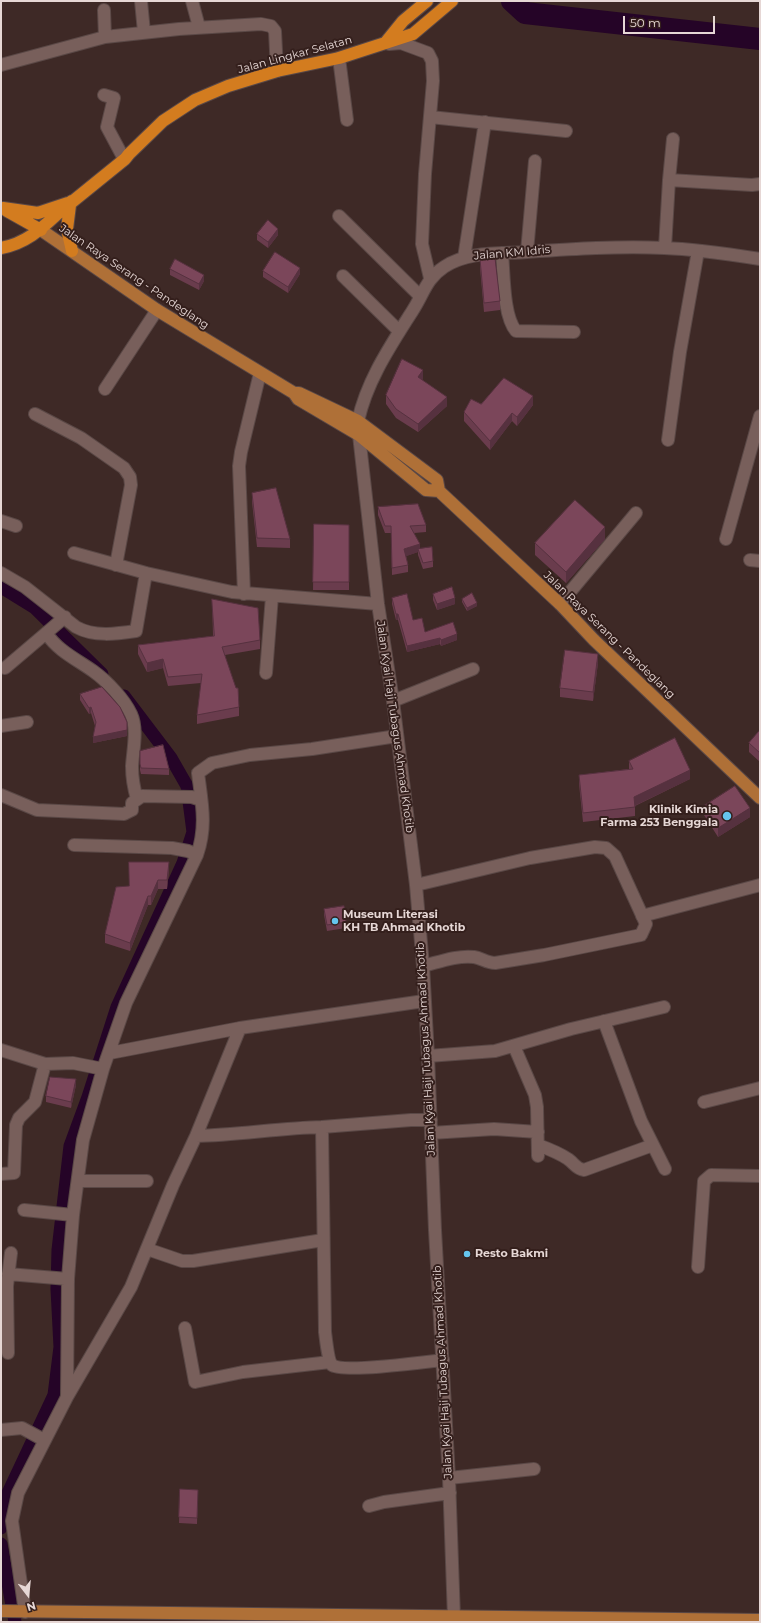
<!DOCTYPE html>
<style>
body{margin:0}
#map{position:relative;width:761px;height:1623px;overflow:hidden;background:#3e2926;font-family:Montserrat,sans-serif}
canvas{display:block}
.frame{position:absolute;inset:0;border:2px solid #e6d7d5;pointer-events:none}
.north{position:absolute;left:8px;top:1575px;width:40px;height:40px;-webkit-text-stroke:3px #341f1c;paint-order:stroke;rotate:164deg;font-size:11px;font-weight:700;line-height:16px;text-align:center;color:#e6d7d5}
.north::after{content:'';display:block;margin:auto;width:14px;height:18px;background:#e6d7d5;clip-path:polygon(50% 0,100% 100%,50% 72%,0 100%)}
.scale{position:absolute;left:623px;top:16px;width:92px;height:18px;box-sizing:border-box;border:2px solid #e6d7d5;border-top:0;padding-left:5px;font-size:12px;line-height:14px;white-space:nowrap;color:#e6d7d5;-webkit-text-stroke:3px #341f1c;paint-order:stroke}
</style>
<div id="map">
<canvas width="761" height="1623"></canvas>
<div class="frame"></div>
<div class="north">N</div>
<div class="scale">50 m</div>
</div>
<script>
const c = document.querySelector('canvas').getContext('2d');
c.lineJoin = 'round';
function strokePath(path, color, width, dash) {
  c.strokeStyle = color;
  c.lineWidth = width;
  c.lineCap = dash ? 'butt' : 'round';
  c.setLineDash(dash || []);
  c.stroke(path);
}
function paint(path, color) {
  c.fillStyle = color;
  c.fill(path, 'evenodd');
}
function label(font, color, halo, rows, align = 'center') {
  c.font = font + ' Montserrat,sans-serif';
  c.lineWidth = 4;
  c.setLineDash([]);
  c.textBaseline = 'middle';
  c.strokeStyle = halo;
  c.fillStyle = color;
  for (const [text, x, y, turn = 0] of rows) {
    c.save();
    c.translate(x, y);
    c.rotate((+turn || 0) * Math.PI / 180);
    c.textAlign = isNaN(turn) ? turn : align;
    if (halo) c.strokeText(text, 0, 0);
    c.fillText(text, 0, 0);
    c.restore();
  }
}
strokePath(new Path2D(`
 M1,587l34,21 67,66
 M1,1528l2,-19 5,-16 46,-98 6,-48 -3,-58 1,-39 12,-104 18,-49 29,-90 66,-144 10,-31 -6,-46 -16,-28 -47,-62
 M1,1544l14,78`), '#250427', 13);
strokePath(new Path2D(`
 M512,1l13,12 235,26`), '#250427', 22);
const minor = new Path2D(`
 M141,1l3,31
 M192,1l7,26
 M104,10l1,27
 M389,44l12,-1 27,10 4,8 1,20 -8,93 -3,70 8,34
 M339,58l8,62
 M1,65l104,-28 74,-8 82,-5 10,2 4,5 2,40
 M104,95l10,3 -7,29 16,30
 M430,117l136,14
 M669,180l83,5 8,-1
 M339,216l81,80
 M665,248l4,-68 4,-41
 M527,252l8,-91
 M502,253c2,20 1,63 14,78l58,1
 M464,258l21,-136
 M343,276l56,55
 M105,389l52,-79
 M35,414l46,24 43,30 6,9 1,8 -15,80
 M358,421c9,-41 33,-76 55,-111 11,-17 13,-31 31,-43 24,-16 56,-13 83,-15 46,-3 91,-6 137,-4 32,1 64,6 96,11
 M359,435l19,169 15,97 23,184 7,81 5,90 7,174 14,248 5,140
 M668,440l12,-88 18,-101
 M1,521l15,5
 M726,539l34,-123
 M74,553l72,20 86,19 146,12
 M750,560l10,1
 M1,573l24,14 51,40c18,10 40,7 60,4l10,-58
 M244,594l-5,-128 2,-14 19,-79
 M560,604l76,-91
 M46,633c12,18 30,26 47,38 14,10 31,28 38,43 7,15 2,36 1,52 0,11 2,23 5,33
 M5,668l60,-51
 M266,673l6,-77
 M393,701l80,-32
 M1,726l26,-4
 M1,795l36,15 87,4 8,-4v-7l10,-7 50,1 9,3
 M74,845l98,3 16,3 9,4
 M416,885l114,-27 65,-11 11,1 9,8 31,68 -5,11 -97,20 -49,8c-8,0 -14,-5 -21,-6 -17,-2 -35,5 -51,9
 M642,916l118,-31
 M604,1021l37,100 24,48
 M514,1046l21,49 2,12 1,49
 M1,1050l44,14 28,-1 30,6
 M110,1053l130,-25
 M428,1056l67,-5 76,-22 93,-22
 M704,1102l56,-14
 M431,1120h-20l-89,7 3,205c1,7 3,29 7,33 10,8 94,-3 111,-5
 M431,1133l63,-4 44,3
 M196,1136c42,-1 84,-8 126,-9
 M538,1145c11,4 21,8 30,14 7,5 8,10 16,11l69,-25
 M1,1174l13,-1 2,-48 3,-7 16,-16 10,-38
 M78,1181h69
 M24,1210l49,5
 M147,1249l35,12h11l130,-21
 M698,1267l6,-86 7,-6 49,1
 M8,1274l60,5
 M185,1328l10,54 48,-10 87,-10
 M8,1353l-1,-67 4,-33
 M67,1397l1,-118 5,-64 10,-75 20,-71 23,-66 71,-148c10,-29 5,-51 1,-82l14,-10 38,-8 62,-6 85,-13
 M1,1430l21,-2 22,12
 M449,1478l85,-9
 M369,1506l15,-4 66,-9
 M25,1612l-13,-91 6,-28 49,-96 64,-110 42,-102 23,-49 44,-108 184,-27`);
const major = new Path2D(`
 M41,230l116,80 137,83 4,6 61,36 67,55 13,1
 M294,393h5l59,28 79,59 2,11 121,113 34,36 166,158
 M1,1611l759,9`);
const highway = new Path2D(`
 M386,42l17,-21 24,-20
 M70,205l-3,24 5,22
 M67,206l58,-47 4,-5 34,-33 32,-21 33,-14 49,-15 62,-13 74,-24 39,-33
 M3,208l35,5 30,-10
 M7,211l34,19
 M1,248c32,-6 48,-28 71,-47`);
strokePath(minor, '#5a4846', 14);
strokePath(major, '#5a4846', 14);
strokePath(highway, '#5a4846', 14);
strokePath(minor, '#785f5b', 12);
strokePath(major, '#af7037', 12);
strokePath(highway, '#d37c1f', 12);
paint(new Path2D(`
 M257,234l21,1 -10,13 -11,-8z
 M480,259l20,42v9l-16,2 -4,-44z
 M170,269l34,12 -5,9 -29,-15z
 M263,271l37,3 -12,19 -25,-16z
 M423,379l-1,1 25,26 -29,26 -22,-14 -10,-14v-9z
 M481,404l52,1 -16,21 -5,-5 -22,29 -26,-29v-9z
 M252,493l38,46v9l-33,-1 -5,-45z
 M378,507l48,18v7l-12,1 6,16 13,12v6l-10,2 -5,-14v-3l-12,4 2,9v7l-16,3 -1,-42h-6l-7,-18z
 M314,524l35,1v65h-36z
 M605,539l-39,44 -31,-28v-12z
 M433,594l22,10 -18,6 -4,-10z
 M392,598l33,34 32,8 -16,6 -1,-2 -33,8 -9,-32h-2l-4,-16z
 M212,599l48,41v9l-35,6 14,52v9l-42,8v-9l4,-32 -33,3 -5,-18 -16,4 -9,-18v-9l75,-9z
 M462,599l15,7 -10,5 -5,-9z
 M598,663l-5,38 -33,-4v-9z
 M80,694l47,42 -34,7 2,-17 -4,-13 -2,1 -9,-14z
 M760,730v32l-11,-10v-9z
 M629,761l61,18 -55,27v10l-52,6 -4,-38v-9l50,-6z
 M140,764l29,5v6l-28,-1 -1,-4z
 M704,806l46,11 -32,20 -14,-22z
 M169,870l-2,19h-9l-7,16h-3l-18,46 -25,-8v-9l24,-48z
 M324,909l22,13v6l-19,3 -3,-16z
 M76,1085l-5,23 -25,-6v-6z
 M180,1489l18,1 -1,34 -18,-1z`), '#6a3c4d');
paint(new Path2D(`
 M278,229v6l-10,13v-6z
 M300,268v6l-12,19v-6z
 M204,275v6l-5,9v-6z
 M423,370v9l-5,7v-9z
 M533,396v9l-16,21v-9z
 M447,397v9l-29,26v-8z
 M512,413v8l-22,29v-9z
 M605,527v12l-39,44v-11z
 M420,544v8l-2,-3v3l-14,5v-8z
 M455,598v6l-18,6v-6z
 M477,603v3l-10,5v-3z
 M396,614h2v6h-2z
 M457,634v6l-16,6v-6z
 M440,638v6l-33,8v-6z
 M598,654v9l-5,38v-9z
 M163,659v9l-16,4v-9z
 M91,707v6l-2,1v-6z
 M127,730v6l-34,7v-6z
 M690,770v9l-56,27v-9z
 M750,808v9l-32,20v-9z
 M169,862v8l-2,19v-9z
 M158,880v9l-7,16v-9z
 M148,896v9l-18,46v-8z
 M76,1079v6l-5,23v-6z`), '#56313f');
const building = new Path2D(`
 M268,220l10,9 -10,13 -11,-8z
 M275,252l25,16 -12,19 -25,-16z
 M495,258l5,43 -16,2 -4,-44z
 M175,259l29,16 -5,9 -29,-15z
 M402,359l21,11 -5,7 29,20 -29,27 -22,-15 -10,-14z
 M504,378l29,18 -16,21 -5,-4 -22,28 -26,-29 7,-13 10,5z
 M276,488l14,51 -33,-1 -5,-45z
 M575,500l30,27 -39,45 -31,-29z
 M418,504l8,21 -16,1 10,18 -16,5 4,16 -16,3 -1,-42h-6l-7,-19z
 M314,524l35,1v57h-36z
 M432,547l1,14 -10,2 -5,-14z
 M452,587l3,11 -18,6 -4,-10z
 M472,593l5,10 -10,5 -5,-9z
 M407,594l6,26 9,-2 3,14 28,-10 4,12 -16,6 -1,-2 -33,8 -9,-32h-2l-4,-16z
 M212,599l46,9 2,32 -38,7 14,41h2l1,19 -42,8 5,-41 -34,3 -5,-18 -16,4 -9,-18 76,-9z
 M565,650l33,4 -5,38 -33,-4z
 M102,687l18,20 7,15v8l-34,7 3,-15 -5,-15 -2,1 -9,-14z
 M760,730v23l-11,-10z
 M675,738l15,32 -56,27 1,10 -52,6 -4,-38 54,-6 -4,-8z
 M163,745l6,24 -28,-1 -1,-4v-13z
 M735,786l15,22 -32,20 -14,-22z
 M129,862h40l-2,18h-9l-7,16h-3l-18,47 -25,-9 11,-47 13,-1z
 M344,906l2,16 -19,3 -3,-16z
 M50,1077l26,2 -5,23 -25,-6z
 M180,1489l18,1 -1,28 -18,-1z`);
paint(building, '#7b465a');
strokePath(building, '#56313f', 1);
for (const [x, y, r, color] of [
 [727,816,5,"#65c5ee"],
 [335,921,4,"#65c5ee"],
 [467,1254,4,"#65c5ee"]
]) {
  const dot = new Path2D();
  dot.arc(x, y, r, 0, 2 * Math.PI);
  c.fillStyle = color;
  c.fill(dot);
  strokePath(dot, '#341f1c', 1.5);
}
label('11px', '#e6d7d5', '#341f1c', [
 ["Jalan Lingkar Selatan",295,55,-15],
 ["Jalan KM Idris",512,253,-5],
 ["Jalan Raya Serang - Pandeglang",134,277,34],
 ["Jalan Raya Serang - Pandeglang",609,635,44],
 ["Jalan Kyai Haji Tubagus Ahmad Khotib",395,727,82],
 ["Jalan Kyai Haji Tubagus Ahmad Khotib",426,1049,-93],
 ["Jalan Kyai Haji Tubagus Ahmad Khotib",443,1372,-93]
]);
label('bold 11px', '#e6d7d5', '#341f1c', [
 ["Klinik Kimia",718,810,"right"],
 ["Farma 253 Benggala",718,823,"right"],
 ["Museum Literasi",343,915],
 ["KH TB Ahmad Khotib",343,928],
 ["Resto Bakmi",475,1254]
], 'left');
</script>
